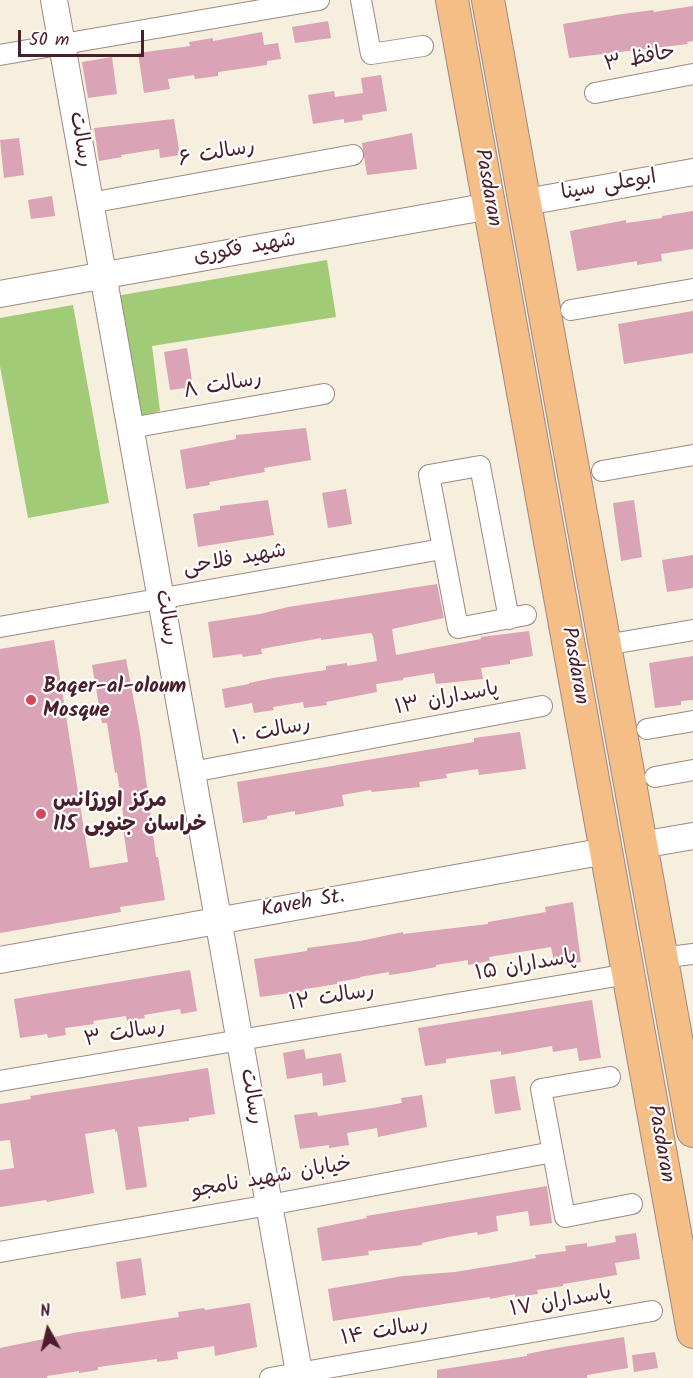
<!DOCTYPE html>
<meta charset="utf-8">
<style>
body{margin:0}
#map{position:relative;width:693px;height:1378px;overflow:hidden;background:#f6efdd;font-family:Kalam,sans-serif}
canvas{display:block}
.north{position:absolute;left:18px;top:1300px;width:60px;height:60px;-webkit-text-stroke:4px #fff;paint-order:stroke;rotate:352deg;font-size:16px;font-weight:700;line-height:24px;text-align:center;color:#4a1f2b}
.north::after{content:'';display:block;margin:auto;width:21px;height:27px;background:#4a1f2b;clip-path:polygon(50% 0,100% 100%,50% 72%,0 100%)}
.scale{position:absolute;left:18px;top:30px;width:126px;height:27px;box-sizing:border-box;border:3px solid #4a1f2b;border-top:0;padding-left:8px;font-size:18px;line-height:21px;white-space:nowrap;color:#4a1f2b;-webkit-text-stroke:4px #fff;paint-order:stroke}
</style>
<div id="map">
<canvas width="693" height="1378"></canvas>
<div class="north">N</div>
<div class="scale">50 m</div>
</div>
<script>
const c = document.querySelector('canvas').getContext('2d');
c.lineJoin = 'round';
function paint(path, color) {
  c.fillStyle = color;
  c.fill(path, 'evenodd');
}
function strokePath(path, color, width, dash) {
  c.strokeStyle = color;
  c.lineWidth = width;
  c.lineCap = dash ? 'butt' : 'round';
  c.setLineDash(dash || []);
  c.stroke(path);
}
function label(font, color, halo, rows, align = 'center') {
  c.font = font + ' Kalam,"Playpen Sans Arabic",sans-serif';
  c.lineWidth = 4.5;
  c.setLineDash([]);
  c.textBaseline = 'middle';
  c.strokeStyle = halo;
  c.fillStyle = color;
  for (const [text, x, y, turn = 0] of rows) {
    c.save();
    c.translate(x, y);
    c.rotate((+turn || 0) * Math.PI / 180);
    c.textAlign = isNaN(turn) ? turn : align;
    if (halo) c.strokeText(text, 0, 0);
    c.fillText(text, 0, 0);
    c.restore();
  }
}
paint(new Path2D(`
 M327,260l9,57 -184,29 8,65 -26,7 -18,-122z
 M73,305l36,198 -81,15 -28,-152v-48z`), '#a2cb77');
paint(new Path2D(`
 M693,6v35l-6,1 1,2 -119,14 -6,-34 59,-10 31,-4 1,2z
 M328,21l3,17 -36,5 -3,-16z
 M262,32l2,13 14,-2 3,16 -14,2v4l-49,7v4l-23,3 -1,-4 -26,4 2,10 -26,4 -6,-40 52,-7 -1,-4 24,-4v3z
 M112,57l5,37 -29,4 -6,-36z
 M381,75l6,36 -25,4 1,5 -19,3v-4l-31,5 -5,-29 26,-4 1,6 28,-4 -2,-15z
 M174,119l6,36 -20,3 -1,-9 -38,6 1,2 -23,4 -5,-33z
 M412,133l5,36 -50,6 -5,-32z
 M19,138l5,37 -20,3 -4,-38z
 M52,196l3,20 -24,3 -3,-19z
 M693,211v38l-32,5 1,7 -25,4v-4l-60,10 -7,-40 56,-11v3l36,-5v-2z
 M693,311v42l-69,11 -6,-40z
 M187,348l6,39 -23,3 -6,-38z
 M306,428l5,32 -47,8 1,4 -56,10 1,3 -24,4 -6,-39 56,-11v-4z
 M346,489l6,35 -24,4 -6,-35z
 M268,500l6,35 -76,12 -5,-33 27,-4v-4z
 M634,500l8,57 -21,4 -8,-58z
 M693,555v33l-26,4 -5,-32z
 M437,584l7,34 -52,11 4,26 85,-16v-2l48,-6 4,25 -23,4v4l-29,4 2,11 -47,5 -2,-11 -31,5v2l-27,4 1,8 -51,10 1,3 -23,3 -1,-6 -30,5 1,3 -20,3 -2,-10 -27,5 -3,-19 27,-5v-1l24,-5 53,-8v-4l21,-3v3l30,-5 -4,-25 -2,-3 -50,7v-2l-60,11 1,5 -19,3 -1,-3 -29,4 -5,-36 52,-8 28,-7z
 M54,640l36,228 38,-6 -5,-34h2l-8,-56 -2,1 -8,-50h-5l-10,-58 34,-6 14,74 16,124h2l7,43 -45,7 1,5 -121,21v-284z
 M693,656v44l-12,1v4l-26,3 -6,-45z
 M520,732l6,37 -47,6 -1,-6 -32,5 1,4 -28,4 1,5 -48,5 -1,-2 -29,5 2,11 -49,9v-4l-28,5v3l-24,4 -6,-41 237,-40v-4z
 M573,902l8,60 -26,4 -4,-19 -62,10 1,4 -22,4v-5l-32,5v2l-27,5 -20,3v-3l-29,5v1l-23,4v2l-32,5v2l-45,6 -6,-38 53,-8v-3l53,-7 43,-9v2l85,-10v-2l58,-10 -1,-5z
 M190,970l7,41 -16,3 -1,-5 -36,6 1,3 -18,3 -1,-5 -33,5 1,3 -29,4 1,7 -18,3 -1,-4 -27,4 -6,-39z
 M592,1000l9,58 -22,3 -2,-13 -24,4 -1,-6 -51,9v-4l-55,8v4l-21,3 -7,-38z
 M304,1049l2,10 35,-6 5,29 -23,4 -1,-13 -35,6 -4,-26z
 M208,1068l7,46 -26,4v3l-51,6 9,60 -21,3 -9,-59 -2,1v-3l-30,5 9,59 -47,9 -1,-2 -46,7v-37l14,-2 -4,-28 -10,1v-37l31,-5 -1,-3z
 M515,1076l6,34 -26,4 -5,-34z
 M422,1095l5,32 -49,10 -1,-9 -30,5 2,12 -20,3v-3l-29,4 -6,-34 23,-3 1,4 55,-8 29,-5 -1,-5z
 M547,1186l5,37 -22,3 -2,-15 -32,5 2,15 -20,4 -1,-3 -29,5 -26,6v2l-54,6 1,4 -47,6 -5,-33 50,-10 -1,-2z
 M636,1233l4,26 -25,4 2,12 -54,9v2l-26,4 1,4 -23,3v-3l-25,5v-2l-157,24 -5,-32 75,-13 52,-4 55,-9 26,-5 -1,-3 31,-4 -1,-5 22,-3v4l29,-5 -1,-6z
 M141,1258l5,37 -25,4 -5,-37z
 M250,1303l7,44 -42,9 -1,-10 -37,6 1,7 -21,3v-3l-29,4 -30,4v3l-19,3v-2l-32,5v2h-47v-30l73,-15 106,-16 -1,-5 26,-4 1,2z
 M624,1337l4,31 -41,7v3h-150v-8l90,-14v-2l30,-6z
 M655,1352l3,16 -24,4 -2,-17z`), '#daa3b6');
const minor = new Path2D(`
 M361,0l10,54 52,-8
 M0,55l319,-55
 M595,93l98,-19
 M90,203l263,-48
 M571,310l122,-21
 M130,428l194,-34
 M602,471l91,-16
 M509,619l-29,-153 -51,9 29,153 68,-13
 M0,627l442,-78
 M605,645l88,-15
 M647,729l46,-8
 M192,772l350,-66
 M655,777l38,-7
 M661,958l32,-4
 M610,1077l-69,12 24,128 67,-13
 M0,1081l628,-107
 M0,1252l269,-47 284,-53
 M270,1378l382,-67`);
const tertiary = new Path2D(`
 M54,0l246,1378
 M526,202l167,-30
 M0,294l490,-88
 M641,845l52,-9
 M0,960l606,-109`);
const primary = new Path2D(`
 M452,0l241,1332
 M488,0l205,1131`);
strokePath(minor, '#a08784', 22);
strokePath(tertiary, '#a08784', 28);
strokePath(primary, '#a08784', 34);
strokePath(minor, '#fff', 20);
strokePath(tertiary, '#fff', 26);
strokePath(primary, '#f6be87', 32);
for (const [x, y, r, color] of [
 [31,700,6,"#d1495b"],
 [41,814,6,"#d1495b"]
]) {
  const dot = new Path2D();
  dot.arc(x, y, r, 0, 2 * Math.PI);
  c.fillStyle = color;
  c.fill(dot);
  strokePath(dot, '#fff', 2);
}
label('21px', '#4a1f2b', '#fff', [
 ["حافظ ۳",640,60,-11],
 ["رسالت",79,140,80],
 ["رسالت ۶",217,155,-10],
 ["ابوعلی سینا",609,187,-10],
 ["Pasdaran",486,188,80],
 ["شهید فکوری",245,250,-10],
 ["رسالت ۸",223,387,-10],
 ["شهید فلاحی",235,561,-10],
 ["رسالت",165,618,80],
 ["Pasdaran",573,666,80],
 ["پاسداران ۱۳",447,700,-11],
 ["رسالت ۱۰",272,733,-11],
 ["Kaveh St.",303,905,-10],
 ["پاسداران ۱۵",526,967,-10],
 ["رسالت ۱۲",332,999,-9],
 ["رسالت ۳",125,1035,-10],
 ["رسالت",250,1097,80],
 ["Pasdaran",659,1144,80],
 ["خیابان شهید نامجو",272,1179,-10],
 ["پاسداران ۱۷",561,1303,-10],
 ["رسالت ۱۴",385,1333,-10]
]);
label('bold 21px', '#4a1f2b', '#fff', [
 ["Baqer-al-oloum",43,688],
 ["Mosque",43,712],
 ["مرکز اورژانس",53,802],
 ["115 خراسان جنوبی",53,826]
], 'left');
</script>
